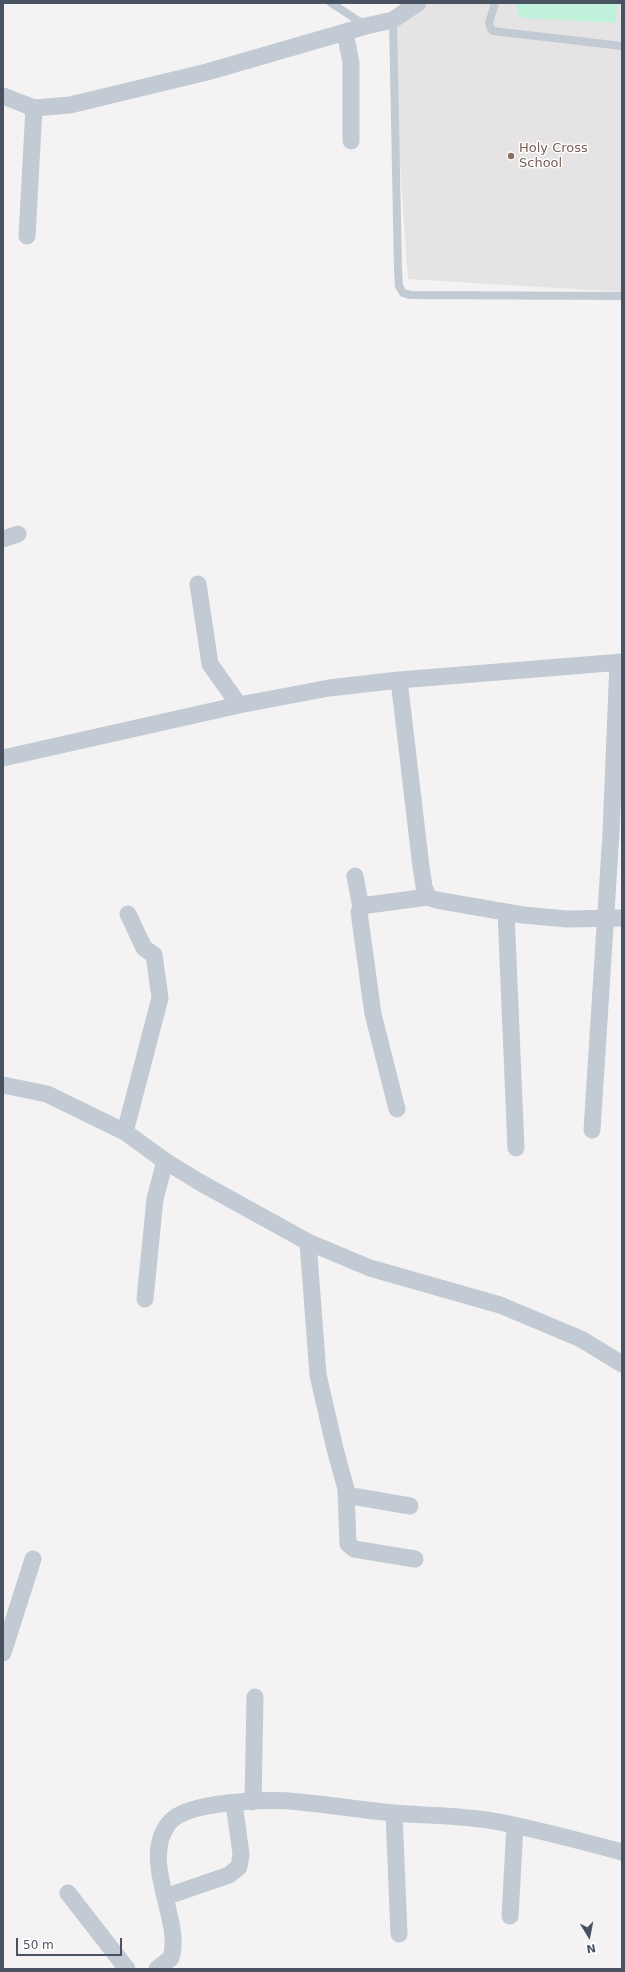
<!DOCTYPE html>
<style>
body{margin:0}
#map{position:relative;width:625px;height:1972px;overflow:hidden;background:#f4f2f2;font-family:"DejaVu Sans",sans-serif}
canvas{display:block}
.frame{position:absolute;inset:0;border:4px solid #495260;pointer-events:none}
.north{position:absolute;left:569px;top:1916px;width:40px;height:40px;-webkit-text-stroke:3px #fff;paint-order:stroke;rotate:170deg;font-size:11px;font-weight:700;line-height:16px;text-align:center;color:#495260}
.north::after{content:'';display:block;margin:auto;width:14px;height:18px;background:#495260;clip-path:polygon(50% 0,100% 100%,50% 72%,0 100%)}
.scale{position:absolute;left:16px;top:1938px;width:106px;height:18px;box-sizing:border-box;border:2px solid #495260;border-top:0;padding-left:5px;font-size:12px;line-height:14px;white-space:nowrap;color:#495260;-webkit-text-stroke:3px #fff;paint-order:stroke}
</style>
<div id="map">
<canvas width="625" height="1972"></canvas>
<div class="frame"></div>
<div class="north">N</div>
<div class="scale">50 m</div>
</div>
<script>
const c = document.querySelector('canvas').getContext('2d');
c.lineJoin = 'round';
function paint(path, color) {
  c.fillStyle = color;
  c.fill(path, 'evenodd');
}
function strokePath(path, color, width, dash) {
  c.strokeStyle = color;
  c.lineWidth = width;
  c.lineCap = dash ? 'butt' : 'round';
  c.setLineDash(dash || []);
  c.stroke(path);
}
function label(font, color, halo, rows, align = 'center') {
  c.font = font + ' "DejaVu Sans",sans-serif';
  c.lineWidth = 3;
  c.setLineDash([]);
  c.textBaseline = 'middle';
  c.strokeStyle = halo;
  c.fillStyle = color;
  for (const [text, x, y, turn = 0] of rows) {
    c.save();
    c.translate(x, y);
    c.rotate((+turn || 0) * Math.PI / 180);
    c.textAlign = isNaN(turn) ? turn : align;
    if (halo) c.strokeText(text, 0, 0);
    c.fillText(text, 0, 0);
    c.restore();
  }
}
paint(new Path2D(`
 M427,3h195v289l-214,-13 -17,-246z`), '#e5e3e4');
paint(new Path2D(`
 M516,3h101l-1,20 -92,-5 -5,-2z`), '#c0f1da');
strokePath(new Path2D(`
 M331,3l34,22
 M495,3l-6,20 2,6 2,2 129,15
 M393,20l5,250 1,16 4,7 8,2 211,1`), '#c2cad3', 8);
strokePath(new Path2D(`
 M345,32l6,31v78
 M3,96l31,12 36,-3 137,-33 159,-46 27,-6 25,-17
 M27,236l7,-128
 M3,539l15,-5
 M198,584l12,80 29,41
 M399,680l22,187 3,20 4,10 8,3 87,15 44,4 55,-1
 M3,758l236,-53 90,-17 70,-8 223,-18
 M355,876l6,32
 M506,912l10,236
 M3,1085l44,9 78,38 40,29 36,22 107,59 62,26 130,37 81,34 41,25
 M397,1109l-24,-95 -14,-102 2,-4 7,-3 60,-8
 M592,1130l19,-297 7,-171
 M125,1132l35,-134 -6,-43 -10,-7 -16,-34
 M308,1242l10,133 17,74 11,40 2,55 6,5 61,10
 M145,1299l10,-100 10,-38
 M346,1495l64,11
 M3,1653l30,-94
 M253,1802l2,-105
 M394,1813l5,121
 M68,1893l59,76
 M165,1897l64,-22 10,-8 2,-13 -7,-51
 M510,1916l5,-90
 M157,1969l14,-11c12,-39 -32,-97 -2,-135 18,-23 102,-24 131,-21 31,3 62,8 93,11 35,3 71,2 106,9 41,8 82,19 123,30`), '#c2cad3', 17);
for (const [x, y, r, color] of [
 [511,156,4,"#8d6e63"]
]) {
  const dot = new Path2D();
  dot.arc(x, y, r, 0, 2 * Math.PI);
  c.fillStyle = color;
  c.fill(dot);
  strokePath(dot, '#fff', 1.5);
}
label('13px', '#785e54', '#fff', [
 ["Holy Cross",519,149],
 ["School",519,164]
], 'left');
</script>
